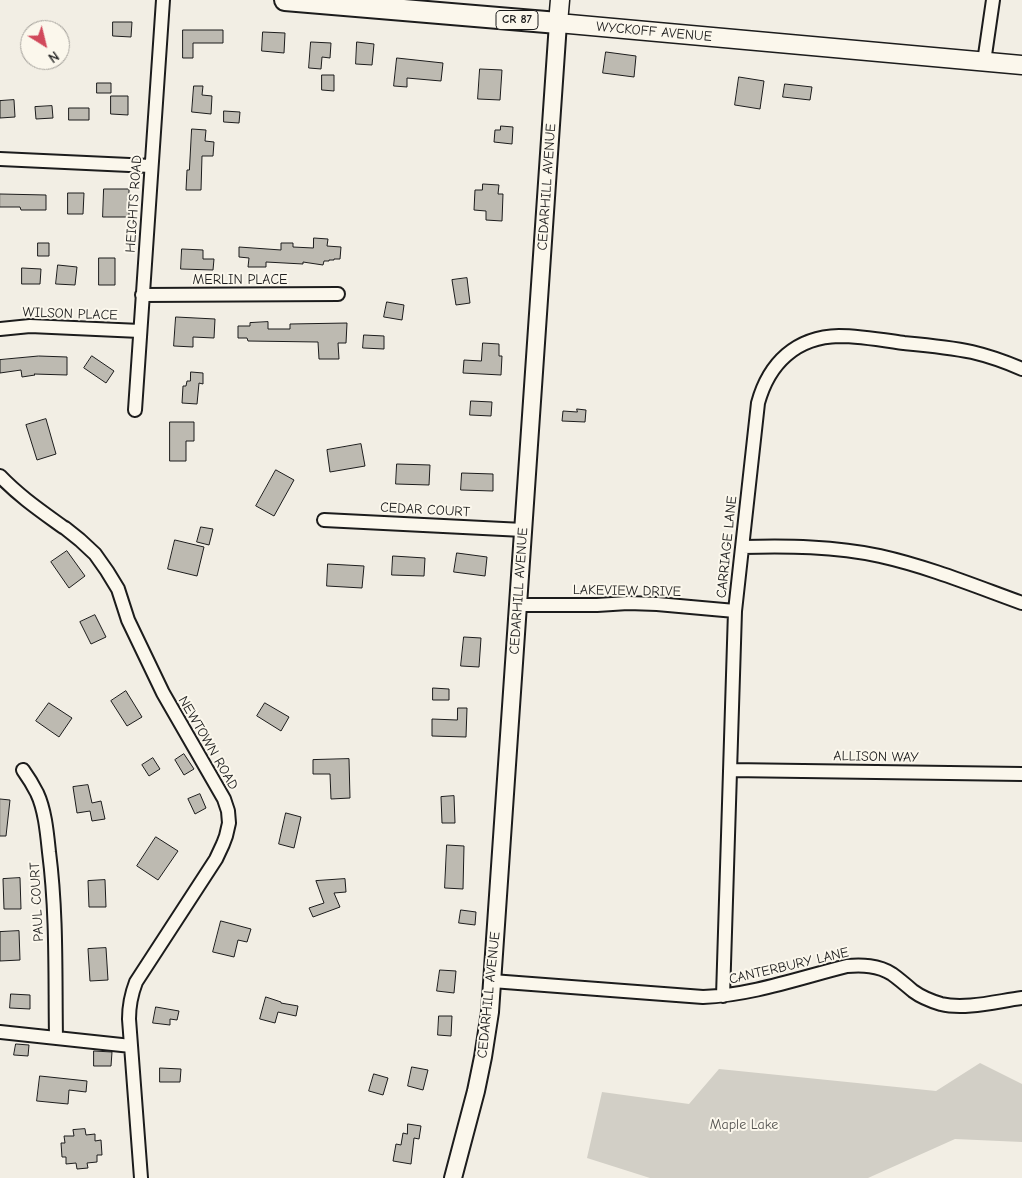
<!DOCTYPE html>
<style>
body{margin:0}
#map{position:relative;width:1022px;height:1178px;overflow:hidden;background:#f2eee4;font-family:"Comic Neue",sans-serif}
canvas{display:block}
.north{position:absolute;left:20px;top:20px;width:50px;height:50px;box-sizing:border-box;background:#fbf7ec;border:1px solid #a29f99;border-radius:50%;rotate:144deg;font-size:14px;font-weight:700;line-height:20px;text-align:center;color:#1c1c1c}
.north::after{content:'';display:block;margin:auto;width:18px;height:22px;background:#d1495b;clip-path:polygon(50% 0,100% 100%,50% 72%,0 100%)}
</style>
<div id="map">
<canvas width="1022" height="1178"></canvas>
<div class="north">N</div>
</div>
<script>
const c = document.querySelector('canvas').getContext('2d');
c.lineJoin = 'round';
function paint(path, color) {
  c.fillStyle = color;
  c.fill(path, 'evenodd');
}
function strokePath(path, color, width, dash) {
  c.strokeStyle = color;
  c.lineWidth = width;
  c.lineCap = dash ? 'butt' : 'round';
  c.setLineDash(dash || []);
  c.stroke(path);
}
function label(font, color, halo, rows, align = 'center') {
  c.font = font + ' "Comic Neue",sans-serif';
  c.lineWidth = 4;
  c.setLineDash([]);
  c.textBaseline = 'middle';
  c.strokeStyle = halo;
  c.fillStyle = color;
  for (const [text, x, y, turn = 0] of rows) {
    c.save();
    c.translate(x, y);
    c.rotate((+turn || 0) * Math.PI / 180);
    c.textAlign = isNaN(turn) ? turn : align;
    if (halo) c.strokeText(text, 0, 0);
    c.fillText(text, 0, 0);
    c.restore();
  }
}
paint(new Path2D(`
 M980,1063l42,21v58l-67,-3 -87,39h-218l-63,-20 15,-66 87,12 30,-35 217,22z`), '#d2cfc6');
const building = new Path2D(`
 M113,22h19l-1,15 -18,-1z
 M183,30h40v13h-30v15h-10z
 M263,32l22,1 -1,20 -22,-2z
 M311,42l20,1 -1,15 -8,-1 -1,12 -12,-1z
 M357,42l17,2 -2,21 -16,-1z
 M606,52l30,4 -2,21 -31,-4z
 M397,58l46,5 -2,18 -34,-3v9l-13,-1z
 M480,69l22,1 -2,30 -22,-1z
 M322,75h12v16l-12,-1z
 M739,77l25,4 -4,28 -25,-4z
 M97,83h14v10h-14z
 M785,84l27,3 -2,13 -27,-3z
 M194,86h9l-1,9 10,1 -1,18 -19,-2z
 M111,96h17v19l-17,-1z
 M14,100l1,17 -15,1v-17z
 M52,106l1,12 -17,1 -1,-12z
 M69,108h20v12h-20z
 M224,111l16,1 -1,11 -15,-1z
 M501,126l12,1 -1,17 -18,-2 1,-12h5z
 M192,129l14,1 -1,11 9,1 -1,14h-11l-1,34h-15l1,-20h2z
 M483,184l16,1 -1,9h5l-1,27 -16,-1v-9l-12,-1 1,-20h7z
 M104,189h25v28h-26z
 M68,193h16l-1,21h-15z
 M0,194l46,1v15h-25l-1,-3h-20z
 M314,238l14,1 -1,7 14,1 -1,12h-6v1h-5v1h-5l-1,4 -20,-3v2l-37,-2v5h-18l1,-9 -10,-1v-10l42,3v-7h12v4l20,1z
 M38,243h11v13h-11z
 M182,249l21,1v9h11l-1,11 -32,-1z
 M99,258h16v27h-16z
 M58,265l19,2 -2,18 -19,-1z
 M22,268l19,1 -1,15h-18z
 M467,278l3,25 -14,2 -4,-25z
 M387,302l17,3 -2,15 -18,-3z
 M176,317l39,2 -1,19 -21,-1v10l-19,-1z
 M268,322v7h22v-5l57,-1 -1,20h-8l1,16h-20l-1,-17 -70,-1 -1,-3h-9v-12h12v-3z
 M364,335l20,1v13l-21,-1z
 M483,343l16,1v12h3l-1,19 -38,-2 1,-13 17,1z
 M39,356l28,1v18l-33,-1 1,1 -13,2 -1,-7 -21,3v-13z
 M92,356l22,15 -8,12 -22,-15z
 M191,372l12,1v11l-4,-1 -2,21 -15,-1 1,-17h3l1,-5h3z
 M471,401l21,1 -1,14 -21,-1z
 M577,409l9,1 -1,12 -23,-1 1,-10 14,1z
 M46,419l10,35 -19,6 -11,-35z
 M170,422h24v19h-8v20h-16z
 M361,444l4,22 -35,6 -3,-22z
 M397,464l33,1 -1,20 -33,-1z
 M276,470l18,10 -20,36 -18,-10z
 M462,473l31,1v17l-32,-1z
 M201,527l12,2 -4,16 -12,-3z
 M175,540l29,7 -7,29 -29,-7z
 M67,551l18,25 -16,12 -18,-26z
 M457,553l30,4 -2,19 -31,-4z
 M393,556l32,2 -1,18 -32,-1z
 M328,564l36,2 -2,22 -35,-2z
 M95,615l11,22 -15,7 -11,-22z
 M464,637l17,1 -2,29 -18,-1z
 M433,688l16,1v11h-16z
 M126,691l16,26 -15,9 -16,-25z
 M49,703l23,15 -13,19 -23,-16z
 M265,703l24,14 -8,14 -24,-15z
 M458,708h9l-1,29 -34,-1v-17l25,1z
 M184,754l10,15 -10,6 -9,-15z
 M153,758l7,11 -11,7 -7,-11z
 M349,759l1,39 -19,1 -1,-25h-17v-14z
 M88,785l4,18 9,-2 4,18 -13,2 -2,-10 -13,2 -4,-26z
 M200,794l6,14 -11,6 -7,-15z
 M454,796l1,27h-13l-1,-26z
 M0,799l10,1 -4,36h-6z
 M286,813l15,4 -7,31 -15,-4z
 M156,837l22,14 -20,29 -21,-14z
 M447,845l17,1 -1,43 -18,-1z
 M20,878l1,31h-17l-1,-30z
 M345,879l1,13 -12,1 6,14 -27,10 -4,-9 15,-5 -8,-22z
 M105,880l1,27h-17l-1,-26z
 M461,910l15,2 -1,13 -16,-2z
 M221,921l30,8 -4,13 -9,-2 -4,17 -21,-5z
 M19,931l1,29 -20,1v-29z
 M106,948l2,32 -18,1 -2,-32z
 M440,970l16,1 -2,22 -17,-2z
 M11,994l19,1v14l-20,-1z
 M266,997l15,5v1l17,3 -2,10 -18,-4 -3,11 -15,-4z
 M156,1007l23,4 -2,9 -7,-1v6l-17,-2z
 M439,1016h13l-1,20 -13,-1z
 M16,1044l13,1 -1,11 -14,-1z
 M94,1051l18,1 -1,14h-17z
 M412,1067l16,3 -5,20 -15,-4z
 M160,1068l21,1 -1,13h-20z
 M374,1074l14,4 -5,17 -14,-4z
 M40,1076l47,5 -1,11 -17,-2 -1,14 -31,-3z
 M408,1124l13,2 -2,13 -5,-1 -3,26 -18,-3 3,-17 5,1 2,-12 4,1z
 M85,1129l1,6 9,-1v7l6,-1 1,15h-5v7l-10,1 1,5 -11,1 -1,-6 -10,1v-7h-4l-1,-14h4l-1,-7h10l-1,-6z`);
paint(building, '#bdbab1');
strokePath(building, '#1c1c1c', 1);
const minor = new Path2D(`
 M984,62l9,-62
 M0,159l151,7
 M142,295l196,-1
 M0,329l30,-3 110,5
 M135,410l28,-410
 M0,476c19,20 41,35 63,51l2,1 15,12 15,14 12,17 11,18 10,31 35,73 61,106 4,12 1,12 -3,13 -3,8 -7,15 -80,123c-5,13 -7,24 -7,37l12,159
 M324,520l199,10
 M742,547c46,-1 92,-1 138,9 49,11 95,30 142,47
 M518,605h79l31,-2 29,1 78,7
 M23,770c5,7 10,15 14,23 8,17 10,40 12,59 8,62 6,124 7,186
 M730,770l292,4
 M492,981l211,16c49,-2 96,-19 144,-31 15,-1 31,-1 45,8 7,5 14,11 21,17 8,6 18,10 28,13 24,6 57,-3 81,-6
 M723,996l12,-385 23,-208c11,-40 38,-66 81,-67 21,0 44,4 65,7 22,2 45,4 68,9 17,4 34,10 50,17
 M0,1032l131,14`);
const tertiary = new Path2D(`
 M453,1178l23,-87 7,-34 7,-45 68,-989`);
const secondary = new Path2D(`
 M560,0l-2,23 464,42`);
const primary = new Path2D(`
 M285,0l273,23`);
strokePath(minor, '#1c1c1c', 16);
strokePath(tertiary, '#1c1c1c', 20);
strokePath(secondary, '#1c1c1c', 21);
strokePath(primary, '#1c1c1c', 24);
strokePath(minor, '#fbf7ec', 12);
strokePath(tertiary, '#fbf7ec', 16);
strokePath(secondary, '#fbf7ec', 18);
strokePath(primary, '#fbf7ec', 20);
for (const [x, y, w] of [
 [517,20,42]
]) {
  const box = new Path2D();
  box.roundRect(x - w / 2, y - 9.5, w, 19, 4);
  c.fillStyle = '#fbf7ec';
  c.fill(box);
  strokePath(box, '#1c1c1c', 1);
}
label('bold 12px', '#1c1c1c', null, [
 ["CR 87",517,20]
]);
label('14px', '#1c1c1c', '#fbf7ec', [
 ["WYCKOFF AVENUE",654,32,5],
 ["CEDARHILL AVENUE",547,187,-86],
 ["HEIGHTS ROAD",134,204,-86],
 ["MERLIN PLACE",240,280],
 ["WILSON PLACE",70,314,2],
 ["CEDAR COURT",425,510,3],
 ["CARRIAGE LANE",727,547,-84],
 ["CEDARHILL AVENUE",519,591,-86],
 ["LAKEVIEW DRIVE",627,591,1],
 ["NEWTOWN ROAD",208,743,60],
 ["ALLISON WAY",876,757,1],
 ["PAUL COURT",37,902,-93],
 ["CANTERBURY LANE",789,966,-13],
 ["CEDARHILL AVENUE",489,995,-84]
]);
label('14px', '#53524f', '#fbf7ec', [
 ["Maple Lake",744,1125]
]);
</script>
